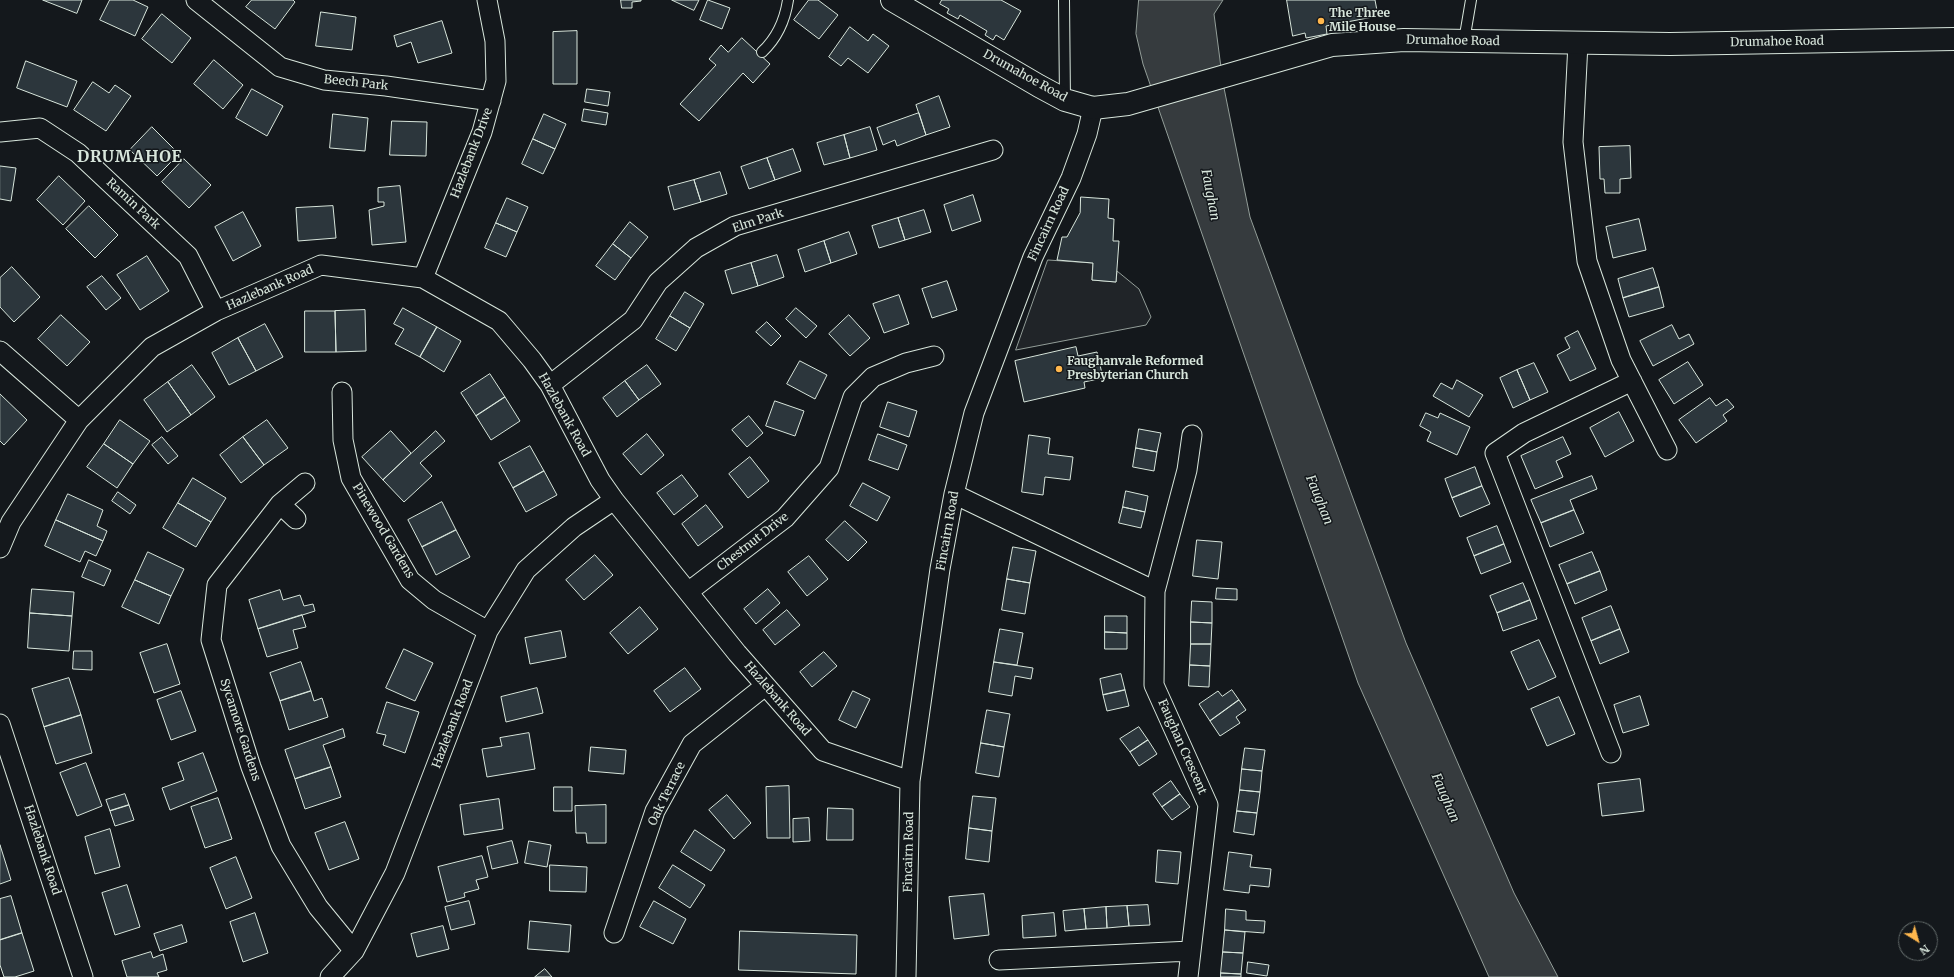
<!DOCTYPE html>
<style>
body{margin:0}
#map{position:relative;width:1954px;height:977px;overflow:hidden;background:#14181c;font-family:Merriweather,serif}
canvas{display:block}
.north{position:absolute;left:1898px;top:921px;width:40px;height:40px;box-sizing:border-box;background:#14181c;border:1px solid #626a69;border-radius:50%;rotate:143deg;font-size:11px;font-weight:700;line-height:16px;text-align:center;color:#d8e6dc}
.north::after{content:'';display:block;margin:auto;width:14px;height:18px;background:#ffb74d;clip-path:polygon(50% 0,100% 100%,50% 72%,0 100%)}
</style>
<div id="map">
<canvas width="1954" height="977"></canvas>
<div class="north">N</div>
</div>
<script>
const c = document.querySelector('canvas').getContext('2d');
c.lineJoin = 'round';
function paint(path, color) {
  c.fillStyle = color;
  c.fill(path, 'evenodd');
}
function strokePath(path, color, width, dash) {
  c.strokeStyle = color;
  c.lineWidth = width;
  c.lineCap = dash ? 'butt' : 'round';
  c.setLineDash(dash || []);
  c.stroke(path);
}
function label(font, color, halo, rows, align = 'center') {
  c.font = font + ' Merriweather,serif';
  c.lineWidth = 3;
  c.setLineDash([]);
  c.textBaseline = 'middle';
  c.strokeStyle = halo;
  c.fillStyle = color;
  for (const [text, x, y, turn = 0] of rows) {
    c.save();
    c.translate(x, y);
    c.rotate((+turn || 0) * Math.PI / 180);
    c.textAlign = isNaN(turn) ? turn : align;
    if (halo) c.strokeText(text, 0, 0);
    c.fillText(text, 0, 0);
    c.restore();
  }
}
const green = new Path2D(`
 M1048,260l45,3 -1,17 24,2 1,-11 22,18 12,28 -5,8 -130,25z`);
paint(green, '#202428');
strokePath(green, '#939e99', 1);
const water = new Path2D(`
 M1139,0h84l-9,14 9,69 27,134 156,426 108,250 44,84h-69l-131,-294 -215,-619 -7,-30z`);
paint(water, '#363b3e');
strokePath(water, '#939e99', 1);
const building = new Path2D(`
 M43,0h39l-5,13z
 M110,0h23l15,7 -13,29 -35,-16z
 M252,0h41l2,2 -20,27 -29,-22z
 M621,0h20v1l-9,1v6h-10z
 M672,0h27l-5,10z
 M708,0l22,8 -8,21 -22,-9z
 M809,0h9l20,15 -19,24 -25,-19z
 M942,0h59l20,11 -17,29 -8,-5 -3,5 -8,-5 2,-4 -27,-16 -2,4 -11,-6 2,-4 -9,-5z
 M1287,0h88l3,16 -52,10 1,8 -21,4 -1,-5 -12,3z
 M321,12l35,5 -4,33 -36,-4z
 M162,14l29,24 -19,25 -30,-24z
 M442,21l10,32 -34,10 -7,-21 -14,5 -3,-11z
 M850,27l18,14 5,-7 16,12 -21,27 -20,-15 -7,8 -12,-9z
 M577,31v53h-24v-52z
 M742,38l28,26 -17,19 -10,-10 -44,48 -19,-17 36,-39 -7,-6 12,-14 7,7z
 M214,60l29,25 -20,24 -29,-25z
 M26,61l51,20 -10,26 -50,-19z
 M93,82l16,11 6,-8 16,11 -25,35 -32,-21z
 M252,89l31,17 -16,30 -31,-18z
 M587,89l23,3 -2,14 -23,-4z
 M939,96l11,31 -24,8 -10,-30z
 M584,109l24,4 -2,12 -24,-4z
 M919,113l7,22 -29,11 -2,-6 -12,5 -6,-17z
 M333,114l35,4 -3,33 -35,-3z
 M544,114l22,10 -11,25 -22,-10z
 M392,121l35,1 -1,34 -36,-1z
 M152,127l27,27 -22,22 -27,-26z
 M870,127l7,23 -27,8 -6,-23z
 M844,135l6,23 -26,7 -7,-22z
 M533,139l22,10 -12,25 -21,-10z
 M1630,146l1,32 -11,1v14h-15l-1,-14h-4l-1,-32z
 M793,149l8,22 -26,9 -8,-22z
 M767,158l8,22 -26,9 -8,-22z
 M184,159l27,26 -22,23 -27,-26z
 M0,166l16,2 -5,33 -11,-2z
 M720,172l7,22 -26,8 -7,-22z
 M59,176l26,25 -22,24 -26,-25z
 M694,180l7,22 -27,8 -6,-23z
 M400,186l6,56 -34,3 -3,-35 15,-4v-4h-6v-14z
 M973,195l8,26 -29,10 -8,-26z
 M1081,197l28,2 -1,19 6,1 -1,22h6l-3,41 -24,-2 1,-17 -36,-3 5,-23h5l13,-24z
 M507,198l21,9 -11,25 -21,-9z
 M89,206l29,29 -23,23 -29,-29z
 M333,206l3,32 -38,3 -2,-33z
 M924,210l7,22 -26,8 -7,-22z
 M243,212l18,34 -28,15 -18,-34z
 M898,218l7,22 -26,8 -7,-22z
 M1639,219l7,31 -33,8 -7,-31z
 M630,222l18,15 -17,21 -18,-14z
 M496,223l21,9 -11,25 -21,-9z
 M849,232l8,22 -26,9 -7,-22z
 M824,241l7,22 -26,9 -7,-22z
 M613,244l18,14 -16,22 -19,-14z
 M777,255l7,22 -26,9 -7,-23z
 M147,256l22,35 -29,19 -23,-35z
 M751,263l7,23 -26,8 -7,-23z
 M12,267l28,30 -26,25 -14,-15v-29z
 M1653,268l6,19 -36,11 -5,-19z
 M102,276l19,22 -15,12 -19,-23z
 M947,281l10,29 -25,8 -10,-29z
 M1659,287l5,20 -35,10 -6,-19z
 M685,292l19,12 -14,24 -20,-12z
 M899,295l10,29 -25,9 -11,-29z
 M403,308l34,19 -17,30 -25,-13 9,-15 -10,-5z
 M796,308l21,18 -11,12 -20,-19z
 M365,310l1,41 -30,1 -1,-41z
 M305,311h30l1,41h-31z
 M61,315l29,27 -23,24 -29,-27z
 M849,315l21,23 -20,18 -21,-22z
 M670,316l20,12 -14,23 -20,-12z
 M767,322l14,14 -10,10 -15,-14z
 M265,324l18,33 -27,14 -18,-33z
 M1672,325l7,14 10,-5 5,10 -41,22 -13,-25z
 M437,327l24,14 -17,31 -24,-15z
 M1578,331l18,38 -26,12 -13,-26 13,-7 -5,-10z
 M238,338l18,33 -27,14 -17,-32z
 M1076,347l2,9 19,-4 6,26 -19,4 1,6 -61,14 -9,-41z
 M800,361l27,14 -12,24 -28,-15z
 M1688,362l15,23 -29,19 -15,-24z
 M1534,363l14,29 -18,8 -13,-30z
 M192,365l23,32 -24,18 -23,-33z
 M647,365l14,19 -22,16 -14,-19z
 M1517,370l13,30 -17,8 -13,-30z
 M490,374l15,23 -29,19 -15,-23z
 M1457,380l26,15 -14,22 -36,-21 8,-13 11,6z
 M625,381l14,19 -22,17 -14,-19z
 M168,382l23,33 -24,17 -23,-32z
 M0,394l27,26 -23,25 -4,-4z
 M505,397l15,24 -29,19 -15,-24z
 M1710,398l6,8 11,-7 7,8 -11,8 4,6 -31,22 -17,-23z
 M775,401l29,10 -9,25 -29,-10z
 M888,402l29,9 -8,26 -29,-10z
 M1619,412l15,29 -29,16 -15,-29z
 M1426,413l12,5 2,-5 30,14 -13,28 -30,-14 4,-9 -11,-6z
 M749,416l14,17 -16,14 -15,-17z
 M120,420l30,21 -17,23 -29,-20z
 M267,420l21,28 -24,17 -21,-28z
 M1139,429l22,4 -4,19 -21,-4z
 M391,431l20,22 -28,27 -21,-23z
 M436,431l9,10 -25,22 12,13 -28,26 -21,-22z
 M647,434l17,21 -23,20 -18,-21z
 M878,434l29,11 -9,25 -29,-10z
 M1029,435l21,3 -2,16 25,3 -3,23 -25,-3 -2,18 -21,-3z
 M162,437l16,19 -10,8 -16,-19z
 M243,437l21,28 -23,18 -21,-28z
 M1563,437l8,17 -15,7 7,16 -28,12 -14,-33z
 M104,444l29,20 -16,24 -30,-21z
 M530,446l14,25 -31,17 -14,-25z
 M1136,448l21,4 -3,19 -21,-4z
 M750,457l19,24 -21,17 -19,-24z
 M1475,467l7,19 -30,12 -7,-19z
 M544,471l13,24 -31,17 -13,-24z
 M682,475l16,21 -24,19 -17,-22z
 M1592,476l5,13 -27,11 4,10 -33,13 -10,-23z
 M193,478l33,20 -15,24 -33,-19z
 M863,483l27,14 -13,24 -27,-15z
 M1482,486l8,18 -30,13 -8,-19z
 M1126,491l22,5 -3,16 -22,-5z
 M118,492l18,13 -6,9 -18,-13z
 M68,494l35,16 -6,16 10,5 -4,10 -47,-21z
 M442,502l14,28 -34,17 -14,-27z
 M178,503l33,19 -15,25 -33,-19z
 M706,505l17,22 -25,19 -16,-22z
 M1123,507l22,5 -4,16 -22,-5z
 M1574,510l10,23 -34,14 -9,-24z
 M56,520l47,21 -7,15 -11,-5 -5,11 -35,-16z
 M845,521l22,21 -19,19 -22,-21z
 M1497,526l7,18 -30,12 -7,-18z
 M456,530l14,27 -34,18 -14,-28z
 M1197,540l25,2 -4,37 -25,-3z
 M1504,544l7,18 -30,12 -7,-18z
 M1013,547l23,4 -6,32 -23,-4z
 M148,552l36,17 -13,27 -36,-16z
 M1592,552l8,19 -33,13 -8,-19z
 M595,555l18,20 -29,25 -18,-20z
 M809,556l19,23 -21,17 -19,-24z
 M89,560l22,10 -7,16 -22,-9z
 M1600,571l7,19 -32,14 -8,-20z
 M1007,579l23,4 -5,31 -23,-4z
 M135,580l36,16 -12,28 -37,-17z
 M1523,583l7,17 -33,13 -7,-17z
 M1217,588l20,1v11l-21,-1z
 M32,589l42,3 -2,24 -42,-3z
 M768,589l12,14 -24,21 -12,-15z
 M280,590l3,10 17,-5 4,11 9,-2 2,7 -57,18 -9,-29z
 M1530,600l7,19 -34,12 -6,-18z
 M1192,601l20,1v21l-21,-1z
 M1611,606l9,23 -29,12 -9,-23z
 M640,607l18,22 -30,25 -18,-21z
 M787,610l13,15 -25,20 -12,-15z
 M30,613l42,3 -3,35 -41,-3z
 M302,615l4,12 -13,3 5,18 -31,9 -9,-28z
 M1105,616h22v17l-22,-1z
 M1191,622l21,1 -1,21h-20z
 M1000,629l23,4 -6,32 -23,-3z
 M1620,629l9,23 -29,12 -9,-23z
 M561,631l5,26 -36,7 -5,-26z
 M1105,632l22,1v16h-22z
 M1539,640l17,37 -28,13 -17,-38z
 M167,644l13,40 -26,9 -14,-40z
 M1191,644h20l-1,22 -20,-1z
 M404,649l29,14 -18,38 -29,-13z
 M74,651h18v19l-19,-1z
 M824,652l13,14 -25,21 -12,-15z
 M301,662l10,29 -31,10 -10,-28z
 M994,662l39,6 -2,11 -16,-3 -3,20 -23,-4z
 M1190,665l20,1 -1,21 -20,-1z
 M685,668l16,21 -31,23 -16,-21z
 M1121,674l4,16 -22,5 -3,-16z
 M69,678l12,37 -37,12 -12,-38z
 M537,688l6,25 -37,9 -5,-25z
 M1125,690l4,16 -22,5 -4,-16z
 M1232,690l7,10 -29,21 -11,-17 19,-13 4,5z
 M181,691l15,40 -25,9 -14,-40z
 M311,691l3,10 8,-3 6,19 -39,13 -9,-29z
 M853,691l17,8 -14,29 -17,-8z
 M1640,696l9,29 -26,8 -9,-28z
 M1559,697l16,37 -28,12 -16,-37z
 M1239,700l7,10 -10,7 4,6 -20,13 -10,-15z
 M387,702l32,10 -14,41 -22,-8 3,-10 -9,-2z
 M987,710l23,4 -6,33 -23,-4z
 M81,715l11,38 -36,11 -12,-37z
 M1139,727l9,13 -18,12 -10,-13z
 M343,729l2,8 -22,8 8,22 -36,12 -10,-29z
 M529,733l6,36 -48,8 -5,-28 20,-3 -2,-8z
 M1148,740l9,14 -18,12 -9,-14z
 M981,743l23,4 -5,30 -23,-4z
 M591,747l35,3 -2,24 -35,-3z
 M1245,748l20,2 -3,21 -20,-2z
 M203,753l14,38 -47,19 -8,-22 22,-8 -6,-17z
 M86,763l16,43 -25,10 -17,-43z
 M331,767l10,30 -36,12 -10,-30z
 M1242,769l20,2 -2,21 -20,-2z
 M1640,779l4,32 -42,5 -4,-32z
 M1171,781l9,13 -18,13 -9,-13z
 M789,786l1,52h-23l-1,-51z
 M554,787h18v24h-18z
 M1240,790l20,2 -3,21 -20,-2z
 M125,794l4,11 -19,6 -4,-11z
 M1180,794l10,13 -18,13 -10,-13z
 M727,795l24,28 -17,16 -25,-29z
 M973,796l23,2 -4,33 -23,-3z
 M218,798l14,41 -27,9 -14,-41z
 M499,799l4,30 -39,6 -4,-30z
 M129,805l5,15 -19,6 -5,-15z
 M606,805v38h-19l-1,-10h-10l-1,-27z
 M828,808l25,1v31h-26z
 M1237,811l20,2 -3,22 -20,-3z
 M809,818l1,23 -17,1v-23z
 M345,822l14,37 -30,11 -14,-37z
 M969,828l23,3 -3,31 -23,-3z
 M110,829l10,38 -25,7 -10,-37z
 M695,830l30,20 -14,21 -30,-19z
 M512,841l6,22 -26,6 -5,-22z
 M529,841l22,4 -4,22 -22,-4z
 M0,845l11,35 -11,4z
 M1158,850l23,2 -3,32 -22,-2z
 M1229,852l23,3 -2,12 21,2 -2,18 -19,-2 -1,8 -25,-3z
 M482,856l6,21 -12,3 3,9 -15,4 1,4 -18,5 -9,-35z
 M236,857l16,41 -26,11 -16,-41z
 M550,865l37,2 -1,25 -36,-1z
 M673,865l32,20 -15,23 -31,-20z
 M127,885l13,42 -25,8 -13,-42z
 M984,894l5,41 -35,4 -5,-42z
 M11,896l11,37 -22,7v-41z
 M469,901l6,23 -24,6 -6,-23z
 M654,901l32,18 -13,25 -33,-17z
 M1148,905l2,20 -21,1 -2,-20z
 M1127,906l2,20 -22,2 -1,-21z
 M1106,907l1,21 -21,1 -2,-20z
 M1084,909l2,20 -21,2 -2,-20z
 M1226,909l20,2v9l19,1 -1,12 -39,-3z
 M255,913l13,40 -25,9 -13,-40z
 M1054,913l2,23 -33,2 -1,-22z
 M530,921l41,4 -2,27 -41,-3z
 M182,925l5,17 -27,9 -6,-17z
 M443,926l6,23 -32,8 -6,-23z
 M1225,930l20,2 -2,21 -20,-1z
 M740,931l117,4 -1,39 -117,-4z
 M22,933l12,38 -19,6h-11l-4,-12v-25z
 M151,952l2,6 10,-4 4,16 -10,3 2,4h-32l-5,-16z
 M1223,952l20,1 -2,21 -20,-1z
 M1248,962l21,3 -2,11 -20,-3z
 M545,969l7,8h-17z
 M1221,973l20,1v3h-20z`);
paint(building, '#2c363c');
strokePath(building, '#d8e6dc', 1);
const service = new Path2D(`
 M1064,0l1,100
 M1464,41l7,-41
 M762,52c15,-14 23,-32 26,-52`);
const minor = new Path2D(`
 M196,0l84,67 44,13 62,6 105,15
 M1578,43l-5,99 14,119 34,99 46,90
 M0,132l40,-4 38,25 110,103 28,55
 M423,278l59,-146 14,-51 -1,-40 -8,-41
 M0,351l79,69
 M550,385l83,-65 25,-38 38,-34 39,-22 258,-76
 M342,392l1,48 8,38 59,102 24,20 54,31
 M305,483l-25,21 -63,81 -6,55 40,127 30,79 37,61 36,44
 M954,494l201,97
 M280,504l16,15
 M0,548l11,-26 68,-102 73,-73 64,-36 105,-46 102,13 76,43 33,39 18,25 50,95 14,20 123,153 86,98 87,30
 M688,592l97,-74 44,-50 24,-71 20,-20 33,-14 28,-7
 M0,724l83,253
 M1611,753l-116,-300 29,-20 108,-52
 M614,933l41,-122 37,-67 73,-58
 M999,960l192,-9
 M330,977l24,-26 41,-78 93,-242 38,-61 48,-43 40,-27
 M906,977l4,-196 30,-212 14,-75 20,-81 59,-156 38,-79 16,-44 6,-26
 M1188,977l20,-172 -54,-120 1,-94 32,-121 5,-35`);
const tertiary = new Path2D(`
 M892,0l147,86 26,14 28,8 35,-4 204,-59 72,-5 266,4 284,-5`);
strokePath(service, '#d8e6dc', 12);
strokePath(minor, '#d8e6dc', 21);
strokePath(tertiary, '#d8e6dc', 24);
strokePath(service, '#14181c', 10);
strokePath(minor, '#14181c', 19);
strokePath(tertiary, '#14181c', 22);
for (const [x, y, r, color] of [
 [1321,21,4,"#ffb74d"],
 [1059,369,4,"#ffb74d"]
]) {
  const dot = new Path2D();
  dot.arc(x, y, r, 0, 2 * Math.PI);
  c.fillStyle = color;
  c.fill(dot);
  strokePath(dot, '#14181c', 1.5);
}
label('bold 12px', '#d8e6dc', '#14181c', [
 ["The Three",1329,14],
 ["Mile House",1329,28],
 ["Faughanvale Reformed",1067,362],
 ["Presbyterian Church",1067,376]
], 'left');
label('12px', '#d8e6dc', '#14181c', [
 ["Drumahoe Road",1453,41,1],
 ["Drumahoe Road",1777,42,-1],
 ["Drumahoe Road",1025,76,29],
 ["Beech Park",356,83,6],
 ["Hazlebank Drive",472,153,-69],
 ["Ramin Park",133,204,43],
 ["Elm Park",758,221,-18],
 ["Fincairn Road",1049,224,-65],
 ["Hazlebank Road",270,288,-24],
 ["Hazlebank Road",564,415,61],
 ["Pinewood Gardens",383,531,59],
 ["Fincairn Road",948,531,-80],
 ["Chestnut Drive",753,542,-38],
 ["Hazlebank Road",777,699,49],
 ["Hazlebank Road",453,724,-69],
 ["Sycamore Gardens",240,730,72],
 ["Faughan Crescent",1182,747,66],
 ["Oak Terrace",667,794,-64],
 ["Hazlebank Road",42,850,72],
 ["Fincairn Road",909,852,-89]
]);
label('italic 13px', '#d8e6dc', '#14181c', [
 ["Faughan",1210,195,79],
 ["Faughan",1319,500,68],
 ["Faughan",1445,798,67]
]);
c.letterSpacing = '1px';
label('bold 16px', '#d8e6dc', '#14181c', [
 ["DRUMAHOE",130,157]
]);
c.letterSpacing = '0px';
</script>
